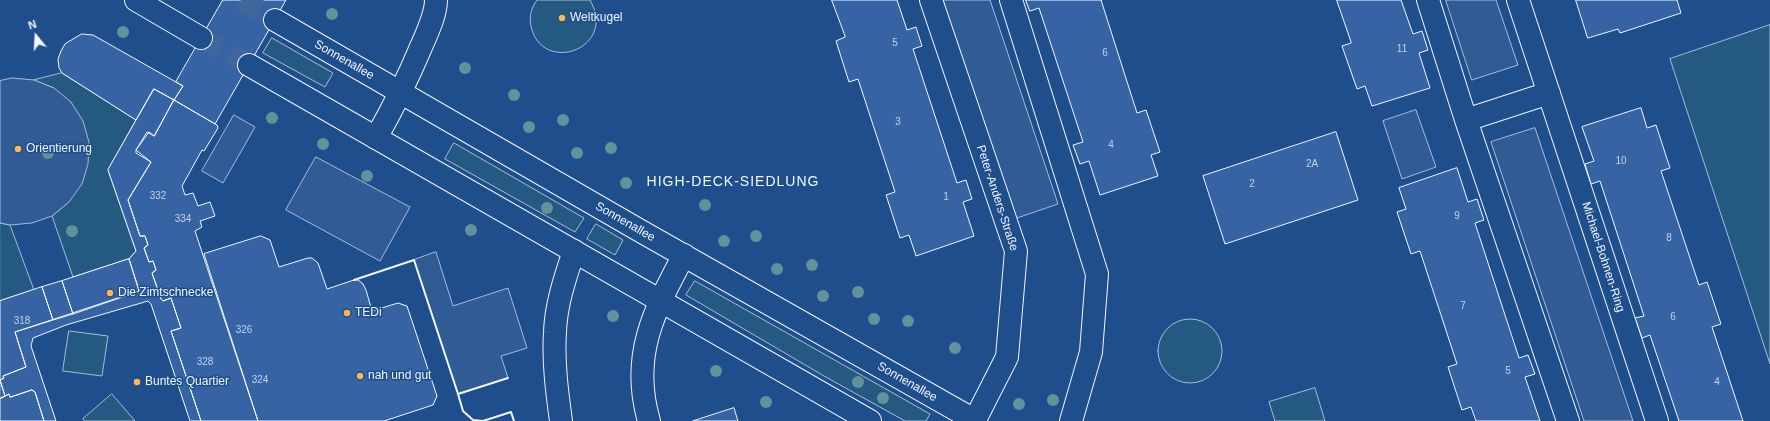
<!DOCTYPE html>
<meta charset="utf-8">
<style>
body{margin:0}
#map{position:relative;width:1770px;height:421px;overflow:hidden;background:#1f4e8c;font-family:Helvetica,sans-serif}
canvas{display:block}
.north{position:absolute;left:16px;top:16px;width:40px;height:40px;-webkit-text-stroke:3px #1f4e8c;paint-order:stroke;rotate:342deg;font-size:11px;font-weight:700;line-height:16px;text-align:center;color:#f2f6ff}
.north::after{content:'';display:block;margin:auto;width:14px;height:18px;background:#f2f6ff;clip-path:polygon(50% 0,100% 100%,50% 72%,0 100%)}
</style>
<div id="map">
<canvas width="1770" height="421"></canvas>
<div class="north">N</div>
</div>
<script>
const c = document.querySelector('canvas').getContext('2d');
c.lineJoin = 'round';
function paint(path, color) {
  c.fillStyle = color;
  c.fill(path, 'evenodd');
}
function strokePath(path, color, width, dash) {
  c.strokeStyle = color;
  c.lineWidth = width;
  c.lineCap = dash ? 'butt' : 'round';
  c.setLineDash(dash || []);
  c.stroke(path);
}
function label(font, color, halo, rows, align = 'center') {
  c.font = font + ' Helvetica,sans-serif';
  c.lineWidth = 3;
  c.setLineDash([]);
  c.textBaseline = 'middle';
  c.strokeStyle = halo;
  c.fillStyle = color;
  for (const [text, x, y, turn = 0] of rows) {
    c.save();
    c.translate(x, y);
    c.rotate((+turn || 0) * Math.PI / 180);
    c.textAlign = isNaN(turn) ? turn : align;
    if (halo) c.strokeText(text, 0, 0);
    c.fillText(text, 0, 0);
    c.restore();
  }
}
const green = new Path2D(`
 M537,0h53c28,50 -49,75 -59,26 -2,-9 0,-18 6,-26z
 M1770,25v339l-100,-305z
 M272,38l61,35 -8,14 -62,-34z
 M62,73l74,47 -28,50 28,81 -7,8 -56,18 -21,-61 17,-14 -15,-114 -20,-8z
 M454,143l130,75 -9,14 -130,-73z
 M0,223l10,2 24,65 -34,11z
 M596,224l27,16 -8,15 -28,-16z
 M695,281l235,133 -4,7h-21l-81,-45 -138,-81z
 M1158 351a32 32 0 1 1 64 0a32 32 0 1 1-64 0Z
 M69,331l39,5 -6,40 -39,-5z
 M1315,388l10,33h-50l-6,-19z
 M112,394l23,27h-50l-2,-2z`);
paint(green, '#245a82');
strokePath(green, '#a8bbd7', 1);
const parking = new Path2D(`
 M942,0h48l68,204 -44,15z
 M1446,0h50l22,65 -46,15z
 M12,78l22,2 20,8 17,14 12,19 6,21 -1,22 -6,20 -13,18 -17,14 -20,7 -22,2 -10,-2v-142z
 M1416,110l20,57 -34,12 -19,-58z
 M234,115l21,12 -32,56 -21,-12z
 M1535,128l98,293h-49l-93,-279z
 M316,157l94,50 -30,54 -94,-51z
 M436,252l17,54 55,-18 19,60 -26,8 7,22 -50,16 -44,-134z`);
paint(parking, '#305b95');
strokePath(parking, '#a8bbd7', 1);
const building = new Path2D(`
 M223,0h63l-71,124 -41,-24 9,-14 -7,-4z
 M832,0h65l10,30 9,-3 6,19 -9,3 44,134 9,-3 6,19 -9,3 11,34 -58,20 -7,-21 -9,3 -14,-43 9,-3 -37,-113 -9,3 -13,-41 9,-4z
 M1026,0h76h-1l36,113 9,-3 14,42 -9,3 7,21 -58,19 -11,-34 -9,3 -7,-19 10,-3 -44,-134 -9,3z
 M1337,0h64l12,34 9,-3 6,19 -9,3 11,35 -58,18 -7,-20 -8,3 -15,-43 9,-3z
 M1576,0h101l4,13 -61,20 -2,-4 -30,9z
 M82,34l11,1 90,51 -9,14 -20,-11 -18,31 -74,-47 -3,-5 -1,-9 3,-8 4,-7z
 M154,89l20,11 -20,36 -5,-4 -13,18 15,12 -23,38 12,36h5l3,9 -4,3 5,14 4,-1 3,9 -4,3 9,26 2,2 8,-3 10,30 -10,3 30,90h-11l-39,-117 -3,-3 -82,24 -33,13 -2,8 25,75h-12l-9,-29 -3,-2 -22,7 -1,-3 -4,2 -5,-16 4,-2 -1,-2 23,-9 -11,-35 124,-41 -10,-32 7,-8 -28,-81z
 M174,100l43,25 1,3 -14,23 -2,-1 -20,36 3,9 8,-2 5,13 12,-4 5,14 -15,5 2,6 -7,4 63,190h-57l-30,-90 10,-3 -10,-30 -8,3 -2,-2 -9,-26 4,-3 -3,-9 -4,1 -5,-14 4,-3 -3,-9h-5l-12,-36 23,-38 -15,-9v-3l11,-18 7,4z
 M1641,108l6,20 9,-3 14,43 -9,3 38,114 8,-3 14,42 -9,3 31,94h-64l-29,-86 -8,3 -7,-20 9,-2 -44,-135 -9,3 -6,-20 9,-3 -12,-34z
 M1336,132l22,68 -133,44 -22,-68z
 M1457,168l11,34 9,-3 7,21 -9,3 44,135 9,-3 7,19 -10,3 15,44h-64l-5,-14 -9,3 -14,-43 9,-3 -37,-113 -9,3 -14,-42 9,-3 -7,-21z
 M261,236l9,4 9,27 29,-9h4l6,5 9,26 27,-9h4l5,4 3,6 6,21 26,-8 9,3 30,90 -4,9 -49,16h-126l-54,-167z
 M129,259l10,31 -2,2 -64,22 -11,-33z
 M62,281l11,33 -20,6 -11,-33z
 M42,287l11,33 -38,12 11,35 -23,9 1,2 -4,2v-79z
 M0,380l5,16 -5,2z
 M32,390l3,2 9,29h-44v-22l9,-5 1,3z
 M734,408l4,13h-45z`);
paint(building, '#3563a3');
strokePath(building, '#f2f6ff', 1);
strokePath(new Path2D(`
 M241,0l34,20
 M201,38l48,27`), '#3f679d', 22, [22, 11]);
const minor = new Path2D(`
 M931,0l85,251 -9,106 -32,63
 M1011,0l86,274 -6,78 -20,69
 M1428,0l38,120 102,301
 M1518,0l139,421
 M1466,120l83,-27
 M376,138c17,-30 32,-60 45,-91 6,-14 15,-32 15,-47
 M561,421c-4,-29 -8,-60 -6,-89 1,-28 10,-54 19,-81
 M649,421c-19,-65 5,-110 35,-166`);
const major = new Path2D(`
 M136,0l65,38
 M275,20l369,213 332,188
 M249,65l621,356`);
strokePath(minor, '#f2f6ff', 24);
strokePath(major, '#f2f6ff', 24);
strokePath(minor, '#1f4e8c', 22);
strokePath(major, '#1f4e8c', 22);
strokePath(new Path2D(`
 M354,280l60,-20 44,134 50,-16
 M458,394l5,17 10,9 10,1 28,-9 3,9`), '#f2f6ff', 2);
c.fillStyle = '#61919a';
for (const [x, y] of [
 [332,14],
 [123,32],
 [465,68],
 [514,95],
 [272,118],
 [563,120],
 [529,127],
 [323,144],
 [611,148],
 [48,153],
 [577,153],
 [367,176],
 [626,183],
 [705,205],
 [547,208],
 [471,230],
 [72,231],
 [756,236],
 [724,241],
 [812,265],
 [777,269],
 [858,292],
 [823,296],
 [613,316],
 [874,319],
 [908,321],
 [955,348],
 [716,371],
 [858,382],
 [883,398],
 [1053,400],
 [766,402],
 [1019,404]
]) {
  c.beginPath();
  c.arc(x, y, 6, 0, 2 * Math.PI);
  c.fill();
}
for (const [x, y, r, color] of [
 [562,18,4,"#ffb74d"],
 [18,149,4,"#ffb74d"],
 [110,293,4,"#ffb74d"],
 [347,313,4,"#ffb74d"],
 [360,376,4,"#ffb74d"],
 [137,382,4,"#ffb74d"]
]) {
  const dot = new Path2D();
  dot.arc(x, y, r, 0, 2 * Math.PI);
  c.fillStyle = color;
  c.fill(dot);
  strokePath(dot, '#1f4e8c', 1.5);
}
label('10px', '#c3d1e8', null, [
 ["5",895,43],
 ["11",1402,49],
 ["6",1105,53],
 ["3",898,122],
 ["4",1111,145],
 ["10",1621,161],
 ["2A",1312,164],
 ["2",1252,184],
 ["332",158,196],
 ["1",946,197],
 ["9",1457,216],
 ["334",183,219],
 ["8",1669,238],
 ["7",1463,306],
 ["6",1673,317],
 ["318",22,321],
 ["326",244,330],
 ["328",205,362],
 ["5",1508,371],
 ["324",260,380],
 ["4",1717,382]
]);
label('12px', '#f2f6ff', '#1f4e8c', [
 ["Weltkugel",570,18],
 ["Orientierung",26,149],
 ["Die Zimtschnecke",118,293],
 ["TEDi",355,313],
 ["nah und gut",368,376],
 ["Buntes Quartier",145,382]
], 'left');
label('12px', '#f2f6ff', '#1f4e8c', [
 ["Sonnenallee",344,60,30],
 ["Peter-Anders-Straße",997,198,72],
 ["Sonnenallee",625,222,30],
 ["Michael-Bohnen-Ring",1603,257,72],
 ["Sonnenallee",907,382,30]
]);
c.letterSpacing = '1px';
label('14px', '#f2f6ff', '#1f4e8c', [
 ["HIGH-DECK-SIEDLUNG",733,182]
]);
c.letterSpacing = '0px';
</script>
